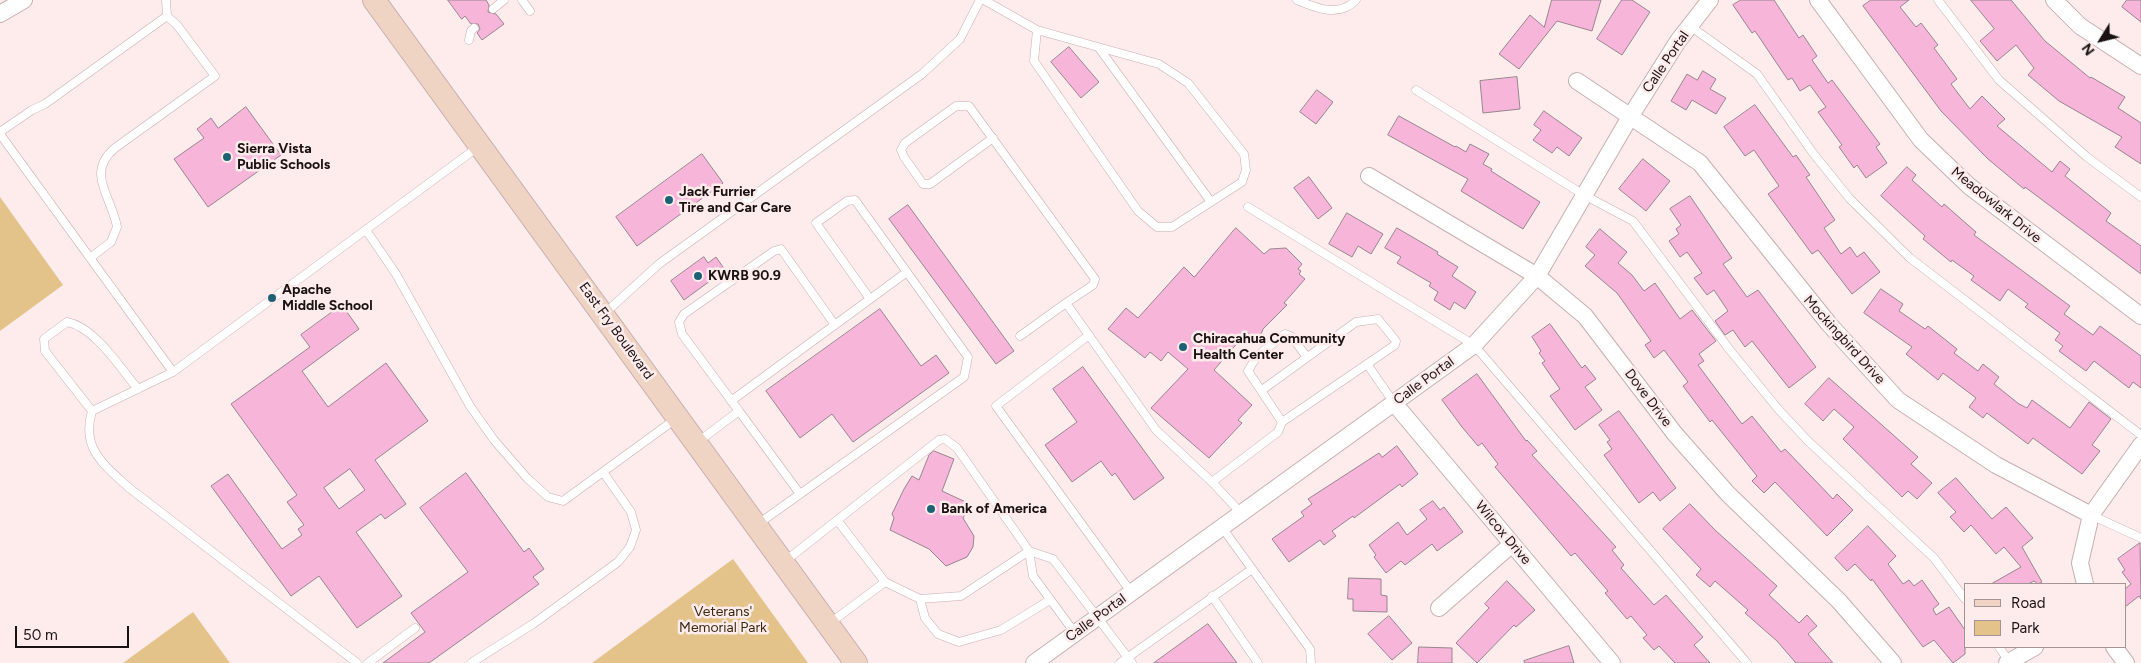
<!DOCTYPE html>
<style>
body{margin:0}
#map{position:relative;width:2141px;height:663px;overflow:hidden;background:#feebec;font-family:Figtree,sans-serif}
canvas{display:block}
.legend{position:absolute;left:1964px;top:583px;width:162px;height:65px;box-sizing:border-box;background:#feebec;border:1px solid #a39495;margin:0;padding:6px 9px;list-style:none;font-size:15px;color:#1a1212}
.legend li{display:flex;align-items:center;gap:10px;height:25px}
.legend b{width:25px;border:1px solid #a39495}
.north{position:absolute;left:2076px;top:15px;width:50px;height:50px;-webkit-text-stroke:4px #feebec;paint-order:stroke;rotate:234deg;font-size:14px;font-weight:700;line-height:20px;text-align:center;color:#1a1212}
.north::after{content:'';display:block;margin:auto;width:18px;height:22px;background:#1a1212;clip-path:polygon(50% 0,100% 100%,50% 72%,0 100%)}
.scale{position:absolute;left:15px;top:626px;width:114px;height:22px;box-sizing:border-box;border:2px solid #1a1212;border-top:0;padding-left:6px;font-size:15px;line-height:18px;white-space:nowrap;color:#1a1212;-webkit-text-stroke:4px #feebec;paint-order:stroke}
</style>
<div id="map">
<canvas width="2141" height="663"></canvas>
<ul class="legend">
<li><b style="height:6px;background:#efd4c4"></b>Road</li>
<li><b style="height:14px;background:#e4c38b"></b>Park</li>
</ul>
<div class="north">N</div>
<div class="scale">50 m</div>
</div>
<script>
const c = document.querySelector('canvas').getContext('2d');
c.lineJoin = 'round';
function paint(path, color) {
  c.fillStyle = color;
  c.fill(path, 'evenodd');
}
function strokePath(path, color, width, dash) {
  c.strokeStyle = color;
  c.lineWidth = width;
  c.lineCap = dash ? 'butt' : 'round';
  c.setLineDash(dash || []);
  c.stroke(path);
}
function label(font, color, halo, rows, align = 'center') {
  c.font = font + ' Figtree,sans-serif';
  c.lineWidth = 5;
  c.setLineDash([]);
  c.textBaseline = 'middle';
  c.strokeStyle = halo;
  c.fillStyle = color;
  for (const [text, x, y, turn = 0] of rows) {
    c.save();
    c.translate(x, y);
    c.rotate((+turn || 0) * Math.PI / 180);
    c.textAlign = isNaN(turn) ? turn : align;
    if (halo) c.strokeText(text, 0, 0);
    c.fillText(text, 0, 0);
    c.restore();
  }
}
paint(new Path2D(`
 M0,197l63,88 -63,46z
 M733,559l75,104h-216z
 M193,612l37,51h-107z`), '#e4c38b');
const building = new Path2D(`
 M448,0h38l3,5 -1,7 8,2 8,10 -22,16 -5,-7 3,-4 -2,-5h-7l-6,-8 -3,3z
 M1552,0h49l-9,31 -35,-10 -38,48 -20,-15 31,-39 14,12z
 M1622,0h10l18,12 -28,43 -25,-16z
 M1741,0h33l25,38 4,-3 14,21 -5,4 16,23 4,-3 48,64 -4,3 11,16 -21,15 -9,-13 -3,3 -15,-21 3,-2 -24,-33 8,-5 -16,-22 -10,6 -8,-13 -4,2 -33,-49 -3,2 -19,-28z
 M1871,0h38l-9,7 16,20 5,-4 17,22 -4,3 23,31 -6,5 19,25 12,-13 23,23 -8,7 55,46 8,-11 10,8 -5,7 46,37 -5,8 35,25v28l-116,-87 -1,2 -36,-30 -47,-48 -78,-105z
 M1971,0h40l34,41 45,37 1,-1 34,20 -7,11 23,15v41l-26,-17 7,-10 -63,-36 -31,-26 6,-7 -18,-23 -19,16 -17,-20 14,-12z
 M2127,0h14v22l-19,-15z
 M1069,47l30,35 -18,16 -30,-36z
 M1703,71l13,8 -6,10 16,9 -10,16 -24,-14 -6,10 -15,-9 16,-27 10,6z
 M1517,77l3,32 -37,4 -3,-32z
 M1317,90l16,12 -17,22 -16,-12z
 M1755,105l38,52 3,-2 14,20 -4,2 29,43 -11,8 17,26 9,-7 7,10 7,-5 16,20 -28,22 -34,-44 -6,4 -44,-60 11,-8 -25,-36 -9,6 -21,-29z
 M246,107l35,48 -73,52 -34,-48 30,-21 -7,-9 14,-11 7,10z
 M1544,111l38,27 -13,18 -12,-9 -5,6 -19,-13 8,-10 -7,-5z
 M1399,116l56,31 1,-1 10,6 4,-8 19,10 -6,10 9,5 -1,2 49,31 -17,27 -62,-38 7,-12 -80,-44z
 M702,154l21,29 -86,63 -21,-29z
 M1643,159l27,22 -24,30 -27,-22z
 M1907,167l9,8 -4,5 30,27 2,-3 32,28 -2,3 96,71 -6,8 29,21 7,-9 41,30v32l-8,-6 -4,6 -35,-27 -8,10 -27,-20 4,-5 -8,-6 5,-7 -35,-26 3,-3 -20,-15 -8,12 -29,-21 3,-4 -22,-16 -1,2 -28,-23 2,-3 -44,-40z
 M1309,177l23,31 -14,11 -24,-31z
 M1690,196l42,62 -9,6 24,33 11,-7 58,77 -27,21 -37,-47 -7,6 -12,-17 -8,5 -10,-14 13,-10 -14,-21 -7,5 -13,-17 8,-5 -15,-21 -7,5 -11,-16 10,-7 -3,-5 5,-4 -11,-16z
 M908,205l106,146 -18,13 -107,-145z
 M1347,213l36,21 -12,20 -13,-8 -6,11 -23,-13z
 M1236,228l28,26 6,-5 16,-1 16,16 -4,5 3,2 -2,3 6,5 -21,24 3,2 -24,24 -5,14 -11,-11 -33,38 38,35 -14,15 4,3 -33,35 -58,-50 37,-39 -20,-17 -7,9 -11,-9 -5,6 -37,-29 18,-21 12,10 46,-51 10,10z
 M1397,228l41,24 -1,2 21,13 -6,9 24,16 -11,17 -11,-7 -4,8 -16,-10 4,-8 -9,-6 2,-3 -34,-20 4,-6 -16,-9z
 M1600,229l27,23 -9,11 14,12 12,16 11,-8 25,36 12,-9 24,31 -17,13 5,7 -6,4 44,59 10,-8 29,36 4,-3 48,50 4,-5 16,16 -26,26 -52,-54 -11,11 -12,-12 5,-5 -45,-56 -2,2 -27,-36 5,-4 -24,-32 -10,8 -9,-13 6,-4 -34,-48 -32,-27 10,-11 -9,-8z
 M704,257l4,6 8,-6 9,13 -41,30 -13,-19z
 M1881,289l22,15 -4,7 26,18 3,-3 29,23 -3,4 24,18 5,-7 16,13 -5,7 25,20 8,4 5,-8 38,28 19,-26 22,17 -19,26 8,6 -18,23 -49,-36 -5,6 -41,-31 -4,5 -14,-11 7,-9 -33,-25 -5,7 -32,-26 6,-7 -48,-34z
 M342,305l17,24 -57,42 26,36 58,-44 42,58 -53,39 31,44 -21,15 -4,-5 -25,18 46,64 -45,32 -38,-52 -28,20 -80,-110 17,-12 54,75 20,-14 -4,-6 6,-4 -17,-23 10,-7 -66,-91 79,-57 -9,-12zM350,469l15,21 -26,19 -15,-21z
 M880,309l41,57 15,-11 13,18 -96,69 -21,-28 -32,24 -34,-47z
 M1550,324l32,44 3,-3 11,14 -11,8 17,23 -27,20 -25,-34 10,-7 -18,-26 3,-2 -6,-8 2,-2 -9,-14z
 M1083,367l81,111 -30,22 -19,-27 -3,3 -11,-15 -29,21 -27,-37 32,-23 -24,-33z
 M1477,374l49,67 1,-1 10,11 -5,4 84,92 -4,3 12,15 -3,3 33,37 12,-10 37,42 -9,8 16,18h-35l-16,-17 -5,4 -11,-12 4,-3 -16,-19 -4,3 -22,-26 3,-2 -33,-38 -4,3 -76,-89 3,-3 -16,-21 -4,3 -16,-19 -20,-27z
 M1829,378l89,79 -7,7 21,19 -15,16 -9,-8 -6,6 -59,-58 11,-12 -20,-18 -11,12 -18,-17z
 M1619,411l57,77 -16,13 -7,-9 -14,11 -35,-48 8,-6 -5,-7 3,-2 -11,-15z
 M1397,446l21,28 -16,13 -2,-3 -46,34 -1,-2 -21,15 4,5 -12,9 -4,-5 -31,22 -17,-23 32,-23 -3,-4 11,-8 -4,-5 71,-46 3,4z
 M934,451l20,8 -12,32 28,13 -7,14 11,18 -1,11 -6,10 -21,9 -17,-17 -39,-19 4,-12 -2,-4 12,-25 8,-13 7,4 10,-25z
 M466,473l58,79 5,-4 15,21 -11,8 6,7 -110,79h-46l42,-31 -14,-19 57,-41 -48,-64z
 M1956,478l36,41 14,-12 27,31 -11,9 20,35 -4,2 -4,-3 -6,3h-37l30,-17 -17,-20 -8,7 -25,-29 -7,7 -14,-15 6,-5 -18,-19z
 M1433,501l7,9 4,-3 19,25 -26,19 -5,-7 -27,21 -4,-4 -15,12 -12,-16 2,-2 -7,-10 29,-23 9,13 20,-16 -7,-9z
 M1690,504l25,26 62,56 -8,9 30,28 8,-8 10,11 -9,8 25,29h-37l-19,-22 -32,-28 3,-3 -33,-29 -5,6 -14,-12 5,-6 -38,-40z
 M1868,526l28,30 -8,8 15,20 6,-4 5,6 8,-6 17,24 -6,5 3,6 13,-8 16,23v24l-12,9 -19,-23 -11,7 -51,-68 -1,2 -16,-17 -8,7 -12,-13z
 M2140,543l1,56 -2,-3 -14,11v-18l6,-5 -9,-12 3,-2 -7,-11z
 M1349,578l32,1v16l6,1v16l-34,-1v-12h-5z
 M1507,581l28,29 -19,17 -2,-2 -37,38 -21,-20 33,-35 -4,-4z
 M1389,616l23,27 -20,17 -24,-26z
 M1208,624l29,39h-83z
 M1569,646l5,17h-49l-1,-2z
 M1419,647l33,1v15h-34z`);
paint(building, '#f6b5d9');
strokePath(building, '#97858e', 1);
const service = new Path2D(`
 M522,0l8,11
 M984,0l53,30 -3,31 104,150 19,16h15l70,-45 4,-12 -2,-16 -56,-71 -29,-19 -122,-34
 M1297,0c19,8 42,18 59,0
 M1938,0l61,80 88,77 54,40
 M493,9l11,-9
 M1690,26l67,48 56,79 37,46 60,59 231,177
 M469,40l2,-9 3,-3
 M1099,48l112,154
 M1416,90l168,105 49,26 96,128 50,61 29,31 126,117 31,41
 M0,132l32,-22 13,-6 122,-88 -1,-16
 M0,134l173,238
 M993,138l-63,46h-7l-19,-27 -3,-7 4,-7 51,-37h13l126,173 -2,6 -27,18
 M1248,207l226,138 273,318
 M366,230l30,44 74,132 24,34 33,38 21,19 15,4 114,-83
 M90,258l21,-16 6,-15c-5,-30 -32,-54 -2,-79l100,-72 -38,-51 -10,-9
 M604,314l55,-50 263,-190 38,-35 20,-39
 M1089,335l-93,71 135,186
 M1020,336l46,-33 90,127 56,52 28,30
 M1367,364l27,39
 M138,389c-18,-21 -43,-62 -71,-67l-23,17 1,12 47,60 81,-39 305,-225
 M1262,390l94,-68 22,-3 18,22 -1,4 -113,77
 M731,401l176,-129
 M92,411c-11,37 11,53 36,76l229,176
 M739,411l61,83
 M699,441l40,-30 -57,-77 -3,-12 5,-8 90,-63 7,-2 54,76
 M1212,482l66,-50 4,-10 -34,-51 9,-15 28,-22 7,3 14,19
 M2091,515l50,23
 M837,520l48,62 35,17 41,-3 68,-45
 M758,524l206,-147 4,-20 -113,-157 -8,1 -31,22 54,76
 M1221,526l89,123 1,14
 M1029,551l24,8 79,104
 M784,562l155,-122 6,-1 12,9 72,103 4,25 42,57
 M1212,596l46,67
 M920,599l5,19 13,16 21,8 42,-12 49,-30
 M830,623l55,-41
 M1999,647l11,16
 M368,663l47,-35
 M471,663l62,-39 85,-62 12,-15 6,-17 -5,-18 -28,-40
 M1120,663l132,-94`);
const minor = new Path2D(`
 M1818,0l103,140 48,46 172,130
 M2054,0l26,26 61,40
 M0,14l24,-14
 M1577,81l123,82 129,161 69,76 98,65 95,50 -11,48 5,21
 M1369,176l168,100 48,40 90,118 53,60 111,107 54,62
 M1394,403l218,260
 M2091,515l50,-70
 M1439,608l73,-64
 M2114,647l12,16
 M1034,663l440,-318 63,-69 93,-159 48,-76 32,-41
 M2007,663l28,-16`);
const secondary = new Path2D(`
 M374,0l482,663`);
strokePath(service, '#c6afb0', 9);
strokePath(minor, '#c6afb0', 18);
strokePath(secondary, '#c6afb0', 24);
strokePath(service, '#fff', 8);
strokePath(minor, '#fff', 16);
strokePath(secondary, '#efd4c4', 22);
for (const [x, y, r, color] of [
 [227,157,5,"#1d6273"],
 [669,200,5,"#1d6273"],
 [698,276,5,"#1d6273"],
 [272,298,5,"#1d6273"],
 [1183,347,5,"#1d6273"],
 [931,509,5,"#1d6273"]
]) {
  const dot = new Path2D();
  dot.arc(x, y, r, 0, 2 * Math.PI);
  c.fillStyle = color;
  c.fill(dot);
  strokePath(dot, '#feebec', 2);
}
label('14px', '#1a1212', '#feebec', [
 ["Calle Portal",1666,62,-56],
 ["Meadowlark Drive",1996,205,39],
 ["East Fry Boulevard",616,331,54],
 ["Mockingbird Drive",1844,340,48],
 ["Calle Portal",1424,381,-36],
 ["Dove Drive",1648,398,53],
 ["Wilcox Drive",1503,533,50],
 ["Calle Portal",1096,618,-36]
]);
label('bold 14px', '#1a1212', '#feebec', [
 ["Sierra Vista",237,149],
 ["Public Schools",237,165],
 ["Jack Furrier",679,192],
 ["Tire and Car Care",679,208],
 ["KWRB 90.9",708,276],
 ["Apache",282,290],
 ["Middle School",282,306],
 ["Chiracahua Community",1193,339],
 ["Health Center",1193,355],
 ["Bank of America",941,509]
], 'left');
label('14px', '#392a0f', '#feebec', [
 ["Veterans'",723,612],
 ["Memorial Park",723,628]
]);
</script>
